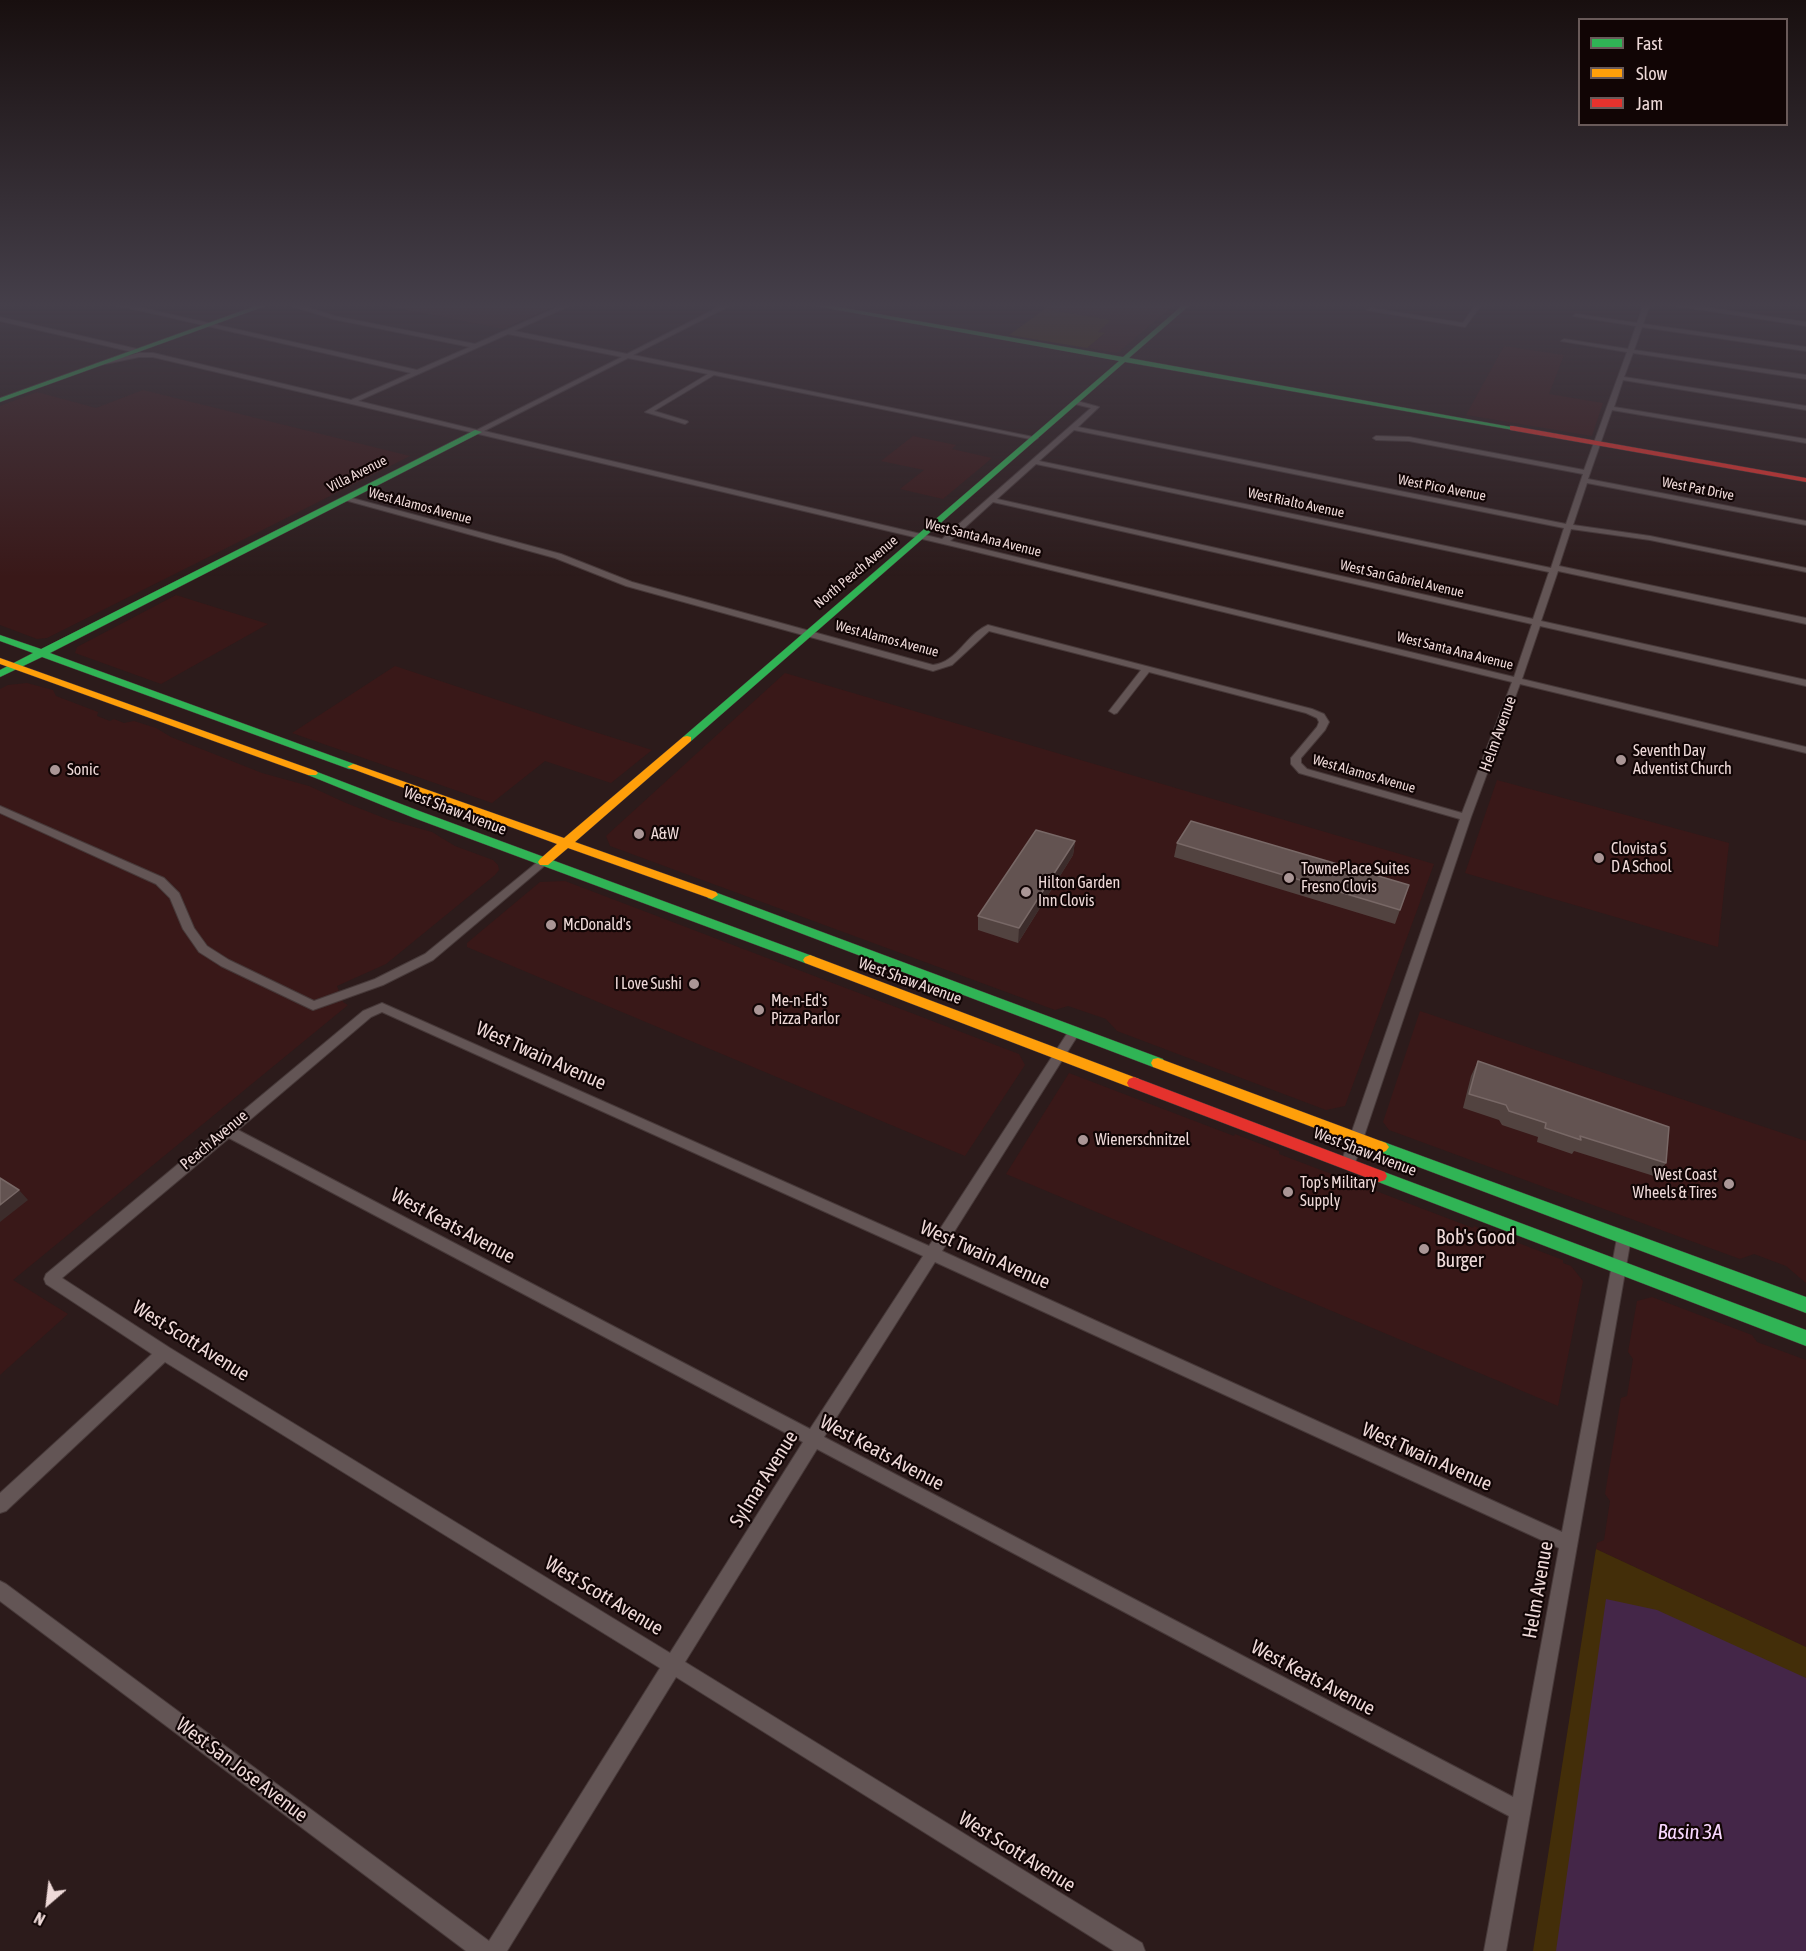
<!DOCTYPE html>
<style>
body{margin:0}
#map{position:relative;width:1806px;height:1951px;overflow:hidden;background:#2c1b1b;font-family:"Asap Condensed",sans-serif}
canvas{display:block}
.legend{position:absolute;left:1578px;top:18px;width:210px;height:108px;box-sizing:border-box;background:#110505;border:2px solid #695a59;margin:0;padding:8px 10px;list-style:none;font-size:18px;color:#eed9d8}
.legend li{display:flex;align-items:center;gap:12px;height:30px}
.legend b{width:30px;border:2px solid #695a59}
.north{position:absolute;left:18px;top:1873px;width:60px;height:60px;-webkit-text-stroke:4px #110505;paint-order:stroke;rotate:208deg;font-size:16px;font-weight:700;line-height:24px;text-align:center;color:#eed9d8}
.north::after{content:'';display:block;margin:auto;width:21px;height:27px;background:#eed9d8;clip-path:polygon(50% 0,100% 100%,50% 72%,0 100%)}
</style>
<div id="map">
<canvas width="1806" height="1951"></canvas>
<ul class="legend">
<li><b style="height:8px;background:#30b455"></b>Fast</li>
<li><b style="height:8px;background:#ff9f0a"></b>Slow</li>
<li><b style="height:8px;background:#e5322d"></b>Jam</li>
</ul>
<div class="north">N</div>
</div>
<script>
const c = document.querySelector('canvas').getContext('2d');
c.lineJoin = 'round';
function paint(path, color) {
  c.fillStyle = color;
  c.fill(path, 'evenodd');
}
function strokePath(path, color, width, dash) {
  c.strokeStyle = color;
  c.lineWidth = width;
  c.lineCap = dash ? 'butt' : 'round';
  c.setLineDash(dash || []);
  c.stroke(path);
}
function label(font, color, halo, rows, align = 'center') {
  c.font = font + ' "Asap Condensed",sans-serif';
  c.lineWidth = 4.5;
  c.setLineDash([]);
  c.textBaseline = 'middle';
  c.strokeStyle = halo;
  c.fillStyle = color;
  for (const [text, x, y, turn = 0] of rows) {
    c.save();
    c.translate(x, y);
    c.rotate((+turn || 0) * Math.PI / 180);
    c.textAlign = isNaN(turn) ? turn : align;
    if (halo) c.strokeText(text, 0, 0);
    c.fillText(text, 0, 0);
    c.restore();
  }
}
paint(new Path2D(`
 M378,304h182l-57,25z
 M1052,304h123l-56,48 -4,1 -28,-5 17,-14 -6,-2 12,-12 -65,-11z
 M1504,346l60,9 -15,39 54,9 -11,33 -126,-21z
 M143,390l267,66 -363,182 -10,1 -37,-14v-219l37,-14 59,16z
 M913,436l43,9 -4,4 40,9 -49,41 -43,-10 24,-19 -43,-9z
 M176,595l92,29 -107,60 -86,-31 2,-6z
 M395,666l184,61 73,23 -41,33 -66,-22 -53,42 -200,-70z
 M785,673l649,191 -89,242 -19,4 -209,-79 -11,-12 -38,-13 -13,4 -445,-164 -4,-10z
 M27,683l26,7 3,6 42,16 -1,4 13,5 4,-2 10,4 10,-2 22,7 15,9 91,36 47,13 37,17 43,17 43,12 23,14 38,14 5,5 1,5 -4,5 -109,89 -49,22 6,16 5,3 -335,275 55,34 -68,61v-686l8,-4z
 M1497,780l232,63 -11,104 -253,-74z
 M565,881l454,173 6,11 -60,91 -498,-209v-4l73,-61z
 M1420,1011l386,130v142l-20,-17 -32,-12 -14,5 -351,-129 -6,-8z
 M1069,1073l165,63 1,-2 44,17v3l194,74 1,-2 89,34v3l8,3 12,15 -25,125 -552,-232z
 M1652,1297l100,38 5,7 49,18v287l-210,-98 1,-6 7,-3 6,-39 -5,-7 16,-96 6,-2 6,-37 -5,-7 9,-51z`), '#391818');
paint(new Path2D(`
 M1045,309l66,11 -13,12 7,1 -18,15 -78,-13z
 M1596,1549l210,98v304h-273z`), '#432e09');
paint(new Path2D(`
 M1606,1599l51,11 149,68v273h-250z`), '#442648');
const street = new Path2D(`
 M112,304h12l293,66 53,-23 -137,-28 -47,-15h10l38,12 141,28 90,-40h8l-59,27 113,23 98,-50h8l-100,51 405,83 -3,2 -321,-65 -60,36 33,10 1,1 -3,2 -40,-12 63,-38 -80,-16 -144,73 458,108 149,-131 -16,-4v-2l2,-1 22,6 -21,20 488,97 17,-50 -174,-33 -33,-1 -3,-2 3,-2 33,1 175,33 43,-118 -66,-11 3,-2 64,10 8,-23 -63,-10 3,-2 61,9 7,-19h6l-7,20 163,23v4l-164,-24 -8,23 172,25v4l-173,-26 -9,24 182,29v4l-183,-30 -9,27 192,32v4l-194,-33 -24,69 218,42v4l-219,-42 -14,42 77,11 156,32v4l-156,-32 -79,-11 -12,37 247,52v6l-248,-53 -17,50 265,59v6l-266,-60 -18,53 284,68v6l-286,-69 -49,133 -116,346 -2,4 -5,2 -5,-2 -2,-4 119,-344 -161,-46 -8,-9v-6l26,-31 2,-5 -2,-4 -11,-5 -157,-41 -32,41 -3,1 -5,-3 32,-41 -152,-39 -37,34 -19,6 -307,-85 -71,-28 -214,-59 7,-2 213,57 71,28 301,83c25,-3 33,-31 55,-40l324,84 12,5 5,8 -4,8 -24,28v5l6,6 155,44 50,-131 -560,-136 -799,-189h-14l-44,9v-2l44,-11h14l198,47 60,-27zM508,334l114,23 -145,73 -119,-29zM1074,430l490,98 -13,40 -512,-107zM1036,464l513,108 -16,47 -536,-120zM993,502l539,122 -18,53 -564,-136z
 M1476,304h6l-17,23 -98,-17 3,-2 93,15z
 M1665,304h17l124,18v4z
 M0,317l137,32 3,2 -3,2 -137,-32z
 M0,806l164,72 15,15 15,35 13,18 22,14 85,41 61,-22 50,-25 115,-94h8l1,2 -116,98 -50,25 -70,25 -92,-44 -22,-14 -16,-23 -13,-31 -14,-14 -156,-71z
 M382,1003l547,243 141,-217h8l2,3 -2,3 -136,216 620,281 55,-294 2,-4 5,-2 5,2 2,4 -125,713h-22l25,-135 -692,-367 -132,213 457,281 3,8h-31l-438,-274 -169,274h-41l-466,-350v-20l6,3 483,357 171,-273 -495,-306 -159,149 -6,2v-20l152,-139 -106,-70 -2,-5 2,-5 173,-144 2,-4 5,-1 137,-114zM382,1012l541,244 -113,173 -572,-299 133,-113zM229,1138l574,304 -133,211 -500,-305 -108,-70zM935,1262l624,286 -46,249 -689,-360z`);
const fast = new Path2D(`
 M261,304h10l-271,98v-4z
 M805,304h16l302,53 61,-53h7l-62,54 388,70 -4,2 -388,-68 -434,379h-8v-4l436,-376z
 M475,430l7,2 -432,221 307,112v4h-8l-307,-112 -42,20v-7l33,-17 -33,-12v-6l41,14z
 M312,770l110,42 393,145 2,3 -2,3h-10l-391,-145 -106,-43v-4z
 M712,891l451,168 2,4 -2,4h-10l-445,-169 -2,-3z
 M1381,1141l425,156v16l-430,-162 -3,-4 3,-4z
 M1379,1170l427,160v16l-433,-166 -2,-4 2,-4z`);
const slow = new Path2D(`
 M0,658l316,113 2,2 -2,2h-8l-308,-111z
 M687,736l4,1v4l-116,101 141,50 2,3 -6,4 -144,-51 -20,17h-8l-2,-3 2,-3 17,-15 -210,-77 6,-3 4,1 207,73 119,-101z
 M810,955l329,124 2,4 -2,4h-10l-324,-124 -2,-3 2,-3z
 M1158,1058l228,85 3,4 -3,4 -5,2 -5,-2 -223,-84 -2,-4 2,-4z`);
const jam = new Path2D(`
 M1513,426l293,52v4l-296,-52v-4z
 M1134,1077l251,95 2,4 -2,4 -6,2 -6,-2 -244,-93 -2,-4 2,-4z`);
strokePath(street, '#473939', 2);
strokePath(fast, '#473939', 1);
strokePath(slow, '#473939', 1);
strokePath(jam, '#473939', 1);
paint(street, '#635555');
paint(fast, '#30b455');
paint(slow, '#ff9f0a');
paint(jam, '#e5322d');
paint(new Path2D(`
 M1075,841l-2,14 -55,88 -40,-13v-14z
 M1177,843l232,42 -14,39 -221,-67z
 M1478,1061l188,102 -9,14 -83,-26 -2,3 -35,-12 1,-5 -36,-12 -3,-5 -36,-12 8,-32z`), '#524340');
paint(new Path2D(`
 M1075,841l-2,14 -55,88 1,-15z
 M19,1190l9,10 -28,22v-17z`), '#3c2c2b');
const building = new Path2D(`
 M1191,821l218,64 -9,25 -223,-67z
 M1036,830l39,11 -56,87 -41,-12z
 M1478,1061l191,66 -3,36 -86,-27 1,4 -36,-12 1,-5 -37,-12 -3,-6 -37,-11z
 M0,1178l19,12 -19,15z`);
paint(building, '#635351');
strokePath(building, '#786866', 1.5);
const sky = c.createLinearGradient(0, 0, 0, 577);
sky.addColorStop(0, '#180f0f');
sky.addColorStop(0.53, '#453f4a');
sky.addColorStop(1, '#453f4a00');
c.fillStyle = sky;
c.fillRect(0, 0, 1806, 577);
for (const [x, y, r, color] of [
 [1621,760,6,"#aa9696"],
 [55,770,6,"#aa9696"],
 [639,834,6,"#aa9696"],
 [1599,858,6,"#aa9696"],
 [1289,878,6,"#aa9696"],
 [1026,892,6,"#aa9696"],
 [551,925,6,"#aa9696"],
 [694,984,6,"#aa9696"],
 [759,1010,6,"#aa9696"],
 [1083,1140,6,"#aa9696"],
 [1729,1184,6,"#aa9696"],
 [1288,1192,6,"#aa9696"],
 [1424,1249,6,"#aa9696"]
]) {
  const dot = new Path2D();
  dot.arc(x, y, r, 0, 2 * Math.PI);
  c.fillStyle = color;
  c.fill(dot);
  strokePath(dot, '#110505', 2);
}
label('14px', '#eed9d8', '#110505', [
 ["Villa Avenue",357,474,-27],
 ["West Pico Avenue",1442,488,11],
 ["West Pat Drive",1698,489,11],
 ["West Rialto Avenue",1296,503,12],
 ["West Alamos Avenue",420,506,15],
 ["West Santa Ana Avenue",983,538,14],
 ["North Peach Avenue",856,572,-40],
 ["West San Gabriel Avenue",1402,579,13],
 ["West Alamos Avenue",887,639,15],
 ["West Santa Ana Avenue",1455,651,14],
 ["West Alamos Avenue",1364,774,16]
]);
label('16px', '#eed9d8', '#110505', [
 ["Helm Avenue",1498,734,-70],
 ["West Shaw Avenue",455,811,21],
 ["West Shaw Avenue",910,981,20],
 ["Peach Avenue",214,1140,-40],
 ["West Shaw Avenue",1365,1152,21]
]);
label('16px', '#eed9d8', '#110505', [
 ["Seventh Day",1633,751],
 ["Adventist Church",1633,769],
 ["Sonic",67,770],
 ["A&W",651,834],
 ["Clovista S",1611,849],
 ["D A School",1611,867],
 ["TownePlace Suites",1301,869],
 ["Fresno Clovis",1301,887],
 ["Hilton Garden",1038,883],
 ["Inn Clovis",1038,901],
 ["McDonald's",563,925],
 ["I Love Sushi",682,984,"right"],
 ["Me-n-Ed's",771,1001],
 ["Pizza Parlor",771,1019],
 ["Wienerschnitzel",1095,1140],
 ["West Coast",1717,1175,"right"],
 ["Wheels & Tires",1717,1193,"right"],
 ["Top's Military",1300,1183],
 ["Supply",1300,1201]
], 'left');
label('20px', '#eed9d8', '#110505', [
 ["West Twain Avenue",541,1056,24],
 ["West Keats Avenue",453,1226,28],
 ["West Twain Avenue",985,1255,24],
 ["West Scott Avenue",191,1341,32],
 ["West Keats Avenue",882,1453,28],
 ["West Twain Avenue",1427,1457,24],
 ["Sylmar Avenue",764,1479,-58],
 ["Helm Avenue",1538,1590,-80],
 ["West Scott Avenue",604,1596,31],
 ["West Keats Avenue",1313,1678,28],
 ["West San Jose Avenue",242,1770,37],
 ["West Scott Avenue",1017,1852,32]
]);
label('20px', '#eed9d8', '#110505', [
 ["Bob's Good",1436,1238],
 ["Burger",1436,1261]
], 'left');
label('italic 21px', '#f8d7fe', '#110505', [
 ["Basin 3A",1690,1832]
]);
</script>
